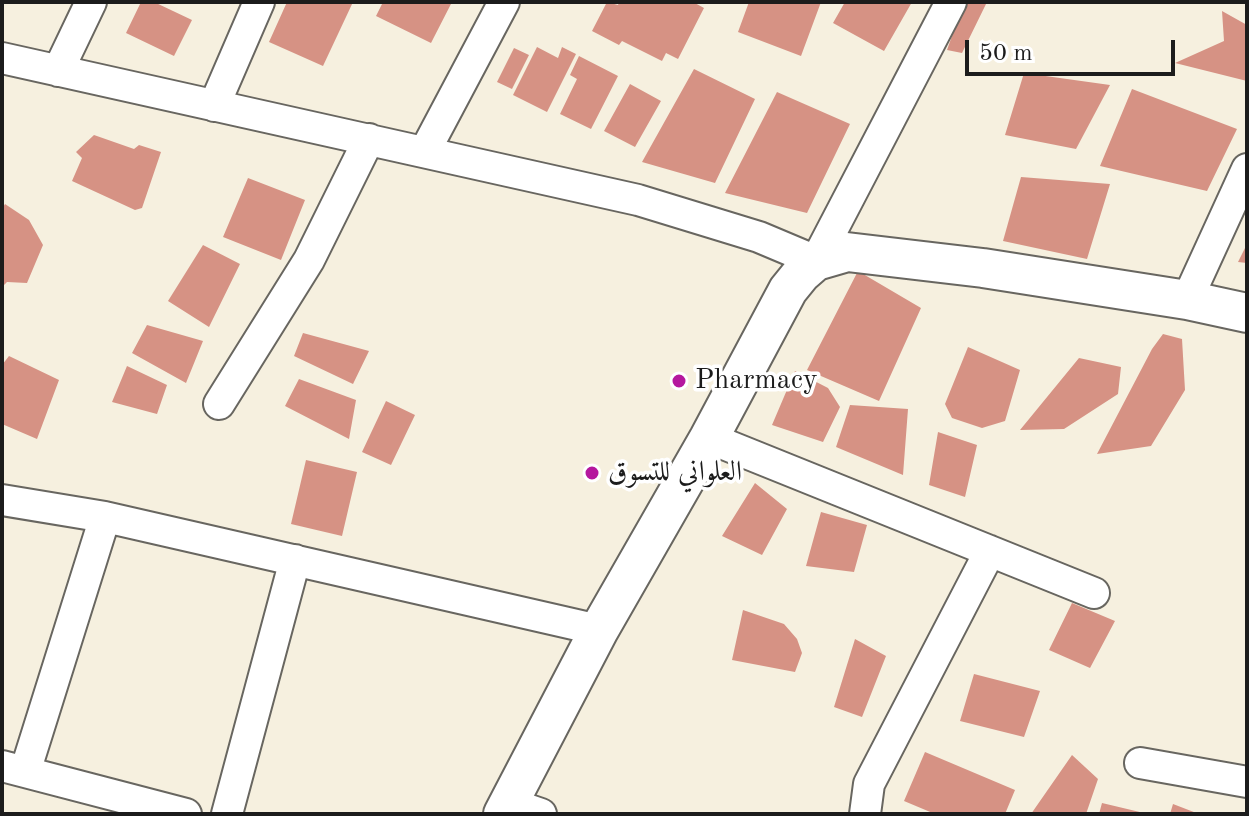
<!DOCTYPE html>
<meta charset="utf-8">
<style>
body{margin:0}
#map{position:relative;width:1249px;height:816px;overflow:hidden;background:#f6f0df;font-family:"Old Standard TT",serif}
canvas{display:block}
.frame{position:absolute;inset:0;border:4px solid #1c1c1c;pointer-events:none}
.scale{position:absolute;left:965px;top:40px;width:210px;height:36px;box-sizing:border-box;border:4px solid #1c1c1c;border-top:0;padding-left:10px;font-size:24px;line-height:28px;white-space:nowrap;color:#1c1c1c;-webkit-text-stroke:6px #fff;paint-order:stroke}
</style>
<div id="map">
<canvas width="1249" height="816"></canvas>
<div class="frame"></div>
<div class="scale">50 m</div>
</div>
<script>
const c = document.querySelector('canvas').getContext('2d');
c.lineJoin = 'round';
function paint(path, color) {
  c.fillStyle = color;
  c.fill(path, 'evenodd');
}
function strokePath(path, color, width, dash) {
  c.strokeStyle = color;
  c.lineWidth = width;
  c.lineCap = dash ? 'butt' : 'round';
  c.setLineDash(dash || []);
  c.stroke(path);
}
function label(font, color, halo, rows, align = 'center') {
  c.font = font + ' "Old Standard TT",Amiri,serif';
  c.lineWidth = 7;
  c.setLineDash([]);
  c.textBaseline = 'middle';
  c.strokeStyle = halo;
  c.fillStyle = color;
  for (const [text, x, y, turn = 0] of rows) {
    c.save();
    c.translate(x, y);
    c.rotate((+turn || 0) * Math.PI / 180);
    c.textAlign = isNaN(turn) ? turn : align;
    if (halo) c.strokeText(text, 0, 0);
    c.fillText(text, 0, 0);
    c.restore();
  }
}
paint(new Path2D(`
 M141,2h13l38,18 -18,36 -48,-23z
 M287,2h66l-30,64 -54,-24z
 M383,2h69l-21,41 -55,-27z
 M607,2l11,3 1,-3h74l11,6 -26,51 -12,-6 -4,8 -40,-20 -3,4 -27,-14z
 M749,2h72l-20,54 -63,-24z
 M845,2h67l-28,49 -51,-28z
 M964,2h23l-25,51 -15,-3z
 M1222,11l25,14v56l-72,-18 49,-22z
 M537,47l21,11 4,-11 14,7 -29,58 -34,-17z
 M514,48l15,7 -17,34 -15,-7z
 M579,56l39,20 -27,53 -31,-15 17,-35 -7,-4z
 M694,69l61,30 -40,84 -73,-21z
 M1024,73l86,12 -34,64 -71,-14z
 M630,84l31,17 -26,46 -31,-16z
 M1132,89l105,40 -30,62 -107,-25z
 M777,92l73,32 -43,89 -82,-20z
 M94,135l40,14 5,-4 22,7 -19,56 -7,2 -63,-29 10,-23 -6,-6z
 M1021,177l89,7 -23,75 -84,-18z
 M248,178l57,22 -24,60 -58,-23z
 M5,204l24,16 14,25 -16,38 -20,-1 -5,5v-78z
 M1247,244v19l-9,-1z
 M203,245l37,19 -31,63 -41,-26z
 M858,271l63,37 -42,93 -72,-31z
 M147,325l56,16 -17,42 -54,-30z
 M303,333l66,18 -16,33 -59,-28z
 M1163,334l19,5 3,51 -34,56 -54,8 55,-105z
 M968,347l52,23 -15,51 -23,7 -30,-10 -7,-14z
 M9,356l50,24 -22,59 -35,-15v-59z
 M1079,358l42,9 -3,27 -54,35 -44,1z
 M127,366l40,19 -10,29 -45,-12z
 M795,371l33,17 12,19 -17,35 -51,-17z
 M299,379l57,21 -7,39 -64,-33z
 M386,401l29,14 -24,50 -29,-13z
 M850,405l58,4 -5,66 -67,-28z
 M938,432l39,13 -12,52 -36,-12z
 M306,460l51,12 -15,64 -51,-12z
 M755,483l32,26 -25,46 -40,-19z
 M821,512l46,13 -13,47 -48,-6z
 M1072,603l43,18 -25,47 -41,-18z
 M743,610l41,14 13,15 5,14 -7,19 -63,-12z
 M855,639l31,17 -24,61 -28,-10z
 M974,674l66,17 -16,46 -64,-16z
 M925,752l90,38 -10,24h-70l-31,-13z
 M1072,755l26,24 -12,35h-55z
 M1102,803l42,10v1h-45z
 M1173,804l26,10h-29z`), '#d69284');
const minor = new Path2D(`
 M2,58l636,142 121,37 57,24 135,-259
 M58,71l33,-69
 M214,106l45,-104
 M425,151l79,-149
 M1187,300l60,-131
 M219,404l90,-144 60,-121
 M709,438l385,155
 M2,500l103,17 494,113
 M1140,763l107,19
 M2,766l184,48
 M25,772l80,-255
 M509,803l32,11
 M227,814l68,-254
 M865,814l4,-30 121,-233`);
const tertiary = new Path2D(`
 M503,814l96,-184 110,-192 79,-148 13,-16 15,-13 31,-9 136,16 204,32 60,13`);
strokePath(minor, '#686660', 34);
strokePath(tertiary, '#686660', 42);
strokePath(minor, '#fff', 30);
strokePath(tertiary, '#fff', 38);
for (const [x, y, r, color] of [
 [679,381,8,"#b5179e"],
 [592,473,8,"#b5179e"]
]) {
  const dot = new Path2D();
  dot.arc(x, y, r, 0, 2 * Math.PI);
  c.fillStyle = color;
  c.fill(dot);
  strokePath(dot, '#fff', 3);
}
label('28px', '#1c1c1c', '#fff', [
 ["Pharmacy",695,381],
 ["العلواني للتسوق",608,473]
], 'left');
</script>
